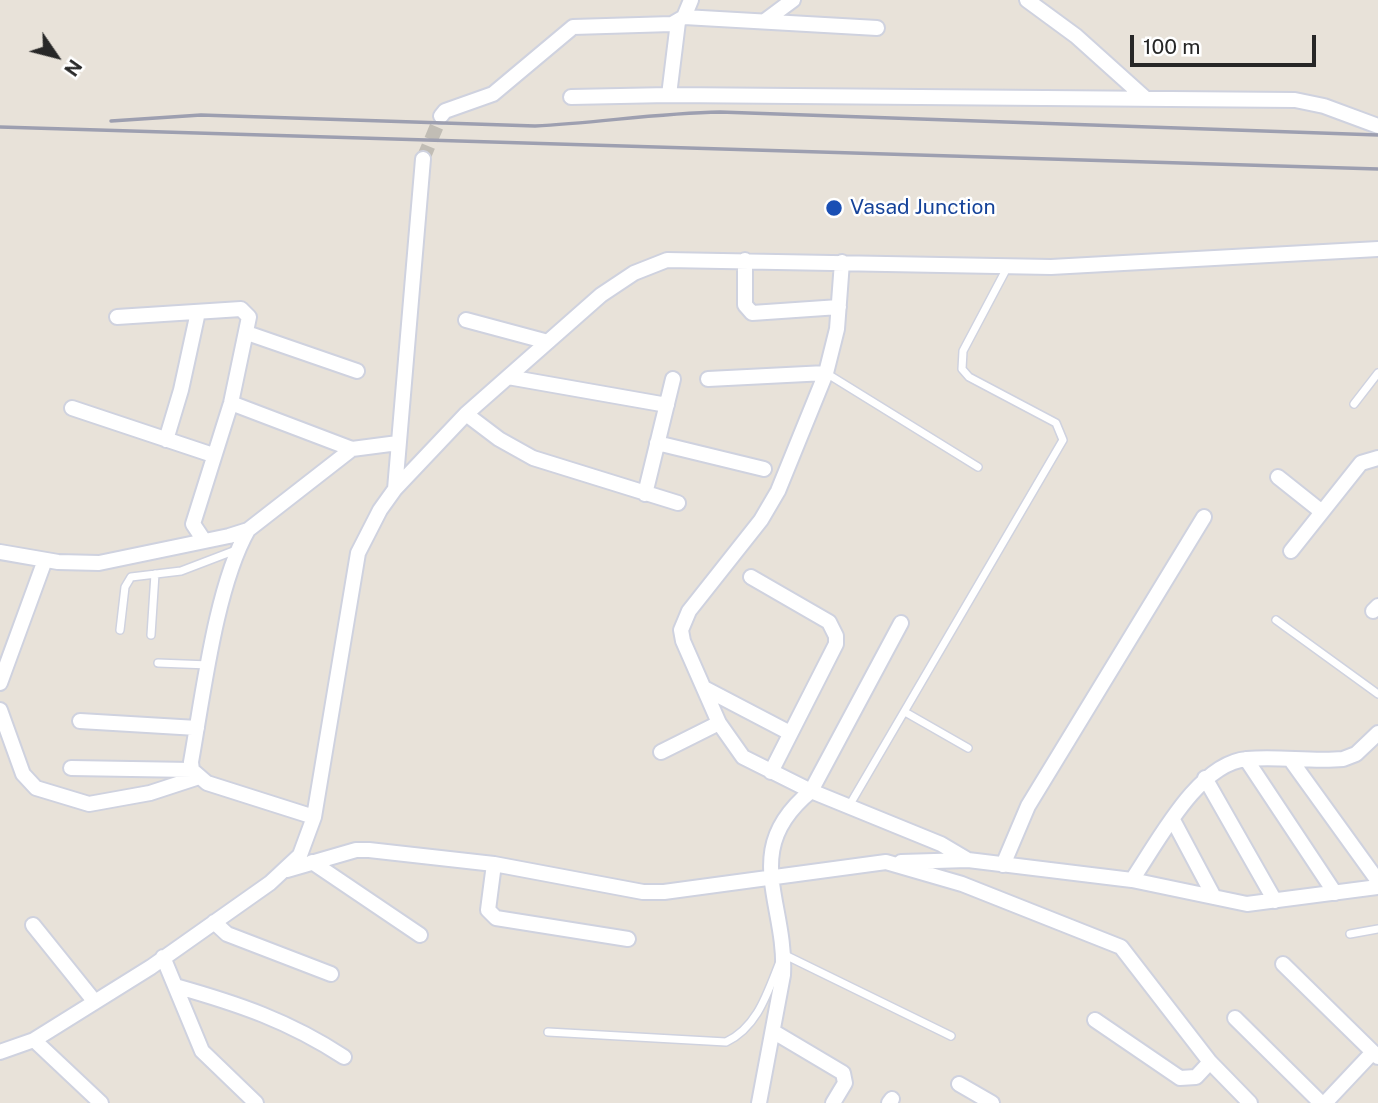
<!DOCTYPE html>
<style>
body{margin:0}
#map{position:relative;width:1378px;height:1103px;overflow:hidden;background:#e8e2d9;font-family:"Public Sans",sans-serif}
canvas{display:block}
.north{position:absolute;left:21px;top:21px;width:70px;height:70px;-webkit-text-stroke:5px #fff;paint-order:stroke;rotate:125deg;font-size:19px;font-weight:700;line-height:28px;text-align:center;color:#272727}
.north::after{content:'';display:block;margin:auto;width:24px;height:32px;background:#272727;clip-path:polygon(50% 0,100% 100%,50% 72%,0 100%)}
.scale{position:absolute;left:1130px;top:35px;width:186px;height:32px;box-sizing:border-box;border:4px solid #272727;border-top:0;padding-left:9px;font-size:21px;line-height:24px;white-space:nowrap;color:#272727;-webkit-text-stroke:5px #fff;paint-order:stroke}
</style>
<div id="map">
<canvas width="1378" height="1103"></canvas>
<div class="north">N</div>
<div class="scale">100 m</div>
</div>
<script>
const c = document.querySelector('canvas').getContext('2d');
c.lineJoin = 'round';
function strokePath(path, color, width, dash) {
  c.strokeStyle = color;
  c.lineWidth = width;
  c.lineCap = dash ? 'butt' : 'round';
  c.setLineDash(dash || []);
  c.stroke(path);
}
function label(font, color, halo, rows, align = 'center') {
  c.font = font + ' "Public Sans",sans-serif';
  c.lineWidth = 5;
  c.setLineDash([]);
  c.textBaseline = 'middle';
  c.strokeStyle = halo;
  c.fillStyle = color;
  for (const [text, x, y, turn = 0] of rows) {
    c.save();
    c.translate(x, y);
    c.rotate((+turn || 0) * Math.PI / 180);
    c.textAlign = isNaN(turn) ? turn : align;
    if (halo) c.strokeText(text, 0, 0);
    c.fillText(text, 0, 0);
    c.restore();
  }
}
strokePath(new Path2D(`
 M423,159l18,-43`), '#c1bdb5', 14, [14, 7]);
const lane = new Path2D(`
 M826,373l152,94
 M1354,404l24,-31
 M1276,620l102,74
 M120,630l5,-43 6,-10 50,-6 55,-21
 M151,635l4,-61
 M158,663l51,2
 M905,712l63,36
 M849,806l214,-366 -7,-17 -87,-46 -7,-8 1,-18 45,-85
 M1350,934l28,-5
 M548,1032l178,10c34,-16 43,-55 57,-88l168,82`);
const street = new Path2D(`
 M1027,0l49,36 69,62
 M684,17l193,11
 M766,20l27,-20
 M669,95l9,-73
 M571,97l98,-2 626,5 29,6 54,20
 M441,116l4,-5 48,-17 80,-67 99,-3 12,-7 7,-17
 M745,260v45l7,8 87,-6
 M842,262l-5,67 -11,44 -48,118 -17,29 -72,91 -8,19 2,11 36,82 24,34 68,34 130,53 27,16
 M117,317l124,-8 8,8 -18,86 -38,121 10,15
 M466,320l82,22
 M247,333l110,38
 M508,377l159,28
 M708,379l118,-6
 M231,403l121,46
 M72,408l141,47
 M466,414l33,25 34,19 145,45
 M166,440l15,-50 17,-78
 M657,443l107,26
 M1278,477l44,35
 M395,489l28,-330
 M645,494l28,-115
 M248,530c-32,56 -45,165 -57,232l1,8 15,13 107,34
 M1291,551l70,-88 17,-5
 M0,552l58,10 41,1 130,-27 19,-6 104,-81 46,-6
 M751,577l78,45 7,14v8l-65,128
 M1373,611l5,-5
 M0,683l45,-123
 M704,688l86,45
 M0,710l23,64 13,14 53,16 61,-11 49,-16
 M80,721l117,7
 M661,752l58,-29
 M1246,759l89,134
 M1290,759l88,122
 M71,768l121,2
 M1205,778l70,123
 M1173,820l41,77
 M312,862l108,73
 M901,862l67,-2 164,20 115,24 131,-17
 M494,864l-6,46 8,8 132,21
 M1003,865l25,-59 176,-289
 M287,870l69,-20h13l125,14 149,28h21l222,-30 76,22 159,63 89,115 40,41
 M1132,880c26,-38 66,-117 115,-121 32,-3 64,3 96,0l13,-5 22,-21
 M214,922l13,12 104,40
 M33,925l62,77
 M163,957l39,94 54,52
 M1283,964l95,93
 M175,986c64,18 114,35 169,71
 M1235,1018l86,85
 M1095,1020l85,58 16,-1 14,-15
 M774,1032l69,41 2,10 -12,20
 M34,1040l67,63
 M0,1052l34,-12 117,-73 119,-84 30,-28 14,-38 44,-264 22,-43 15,-21 71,-75 135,-119 33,-22 33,-13 384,7 327,-18
 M959,1084l33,19
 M759,1103l24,-128c4,-74 -44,-125 28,-184l90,-168
 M889,1103l3,-4
 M1325,1103l48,-51`);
strokePath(lane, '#cfd2df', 10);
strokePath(street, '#cfd2df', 18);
strokePath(lane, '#fff', 7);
strokePath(street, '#fff', 14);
strokePath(new Path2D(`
 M111,121l90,-6 334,11c62,-3 123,-13 185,-14l658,23
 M0,127l1378,42`), '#9d9fb0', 3.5);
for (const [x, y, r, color] of [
 [834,208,9,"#1a4fb4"]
]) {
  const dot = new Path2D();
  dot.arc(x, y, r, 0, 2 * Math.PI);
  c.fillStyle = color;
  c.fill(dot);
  strokePath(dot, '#fff', 2.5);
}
label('21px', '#164399', '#fff', [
 ["Vasad Junction",850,208]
], 'left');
</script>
